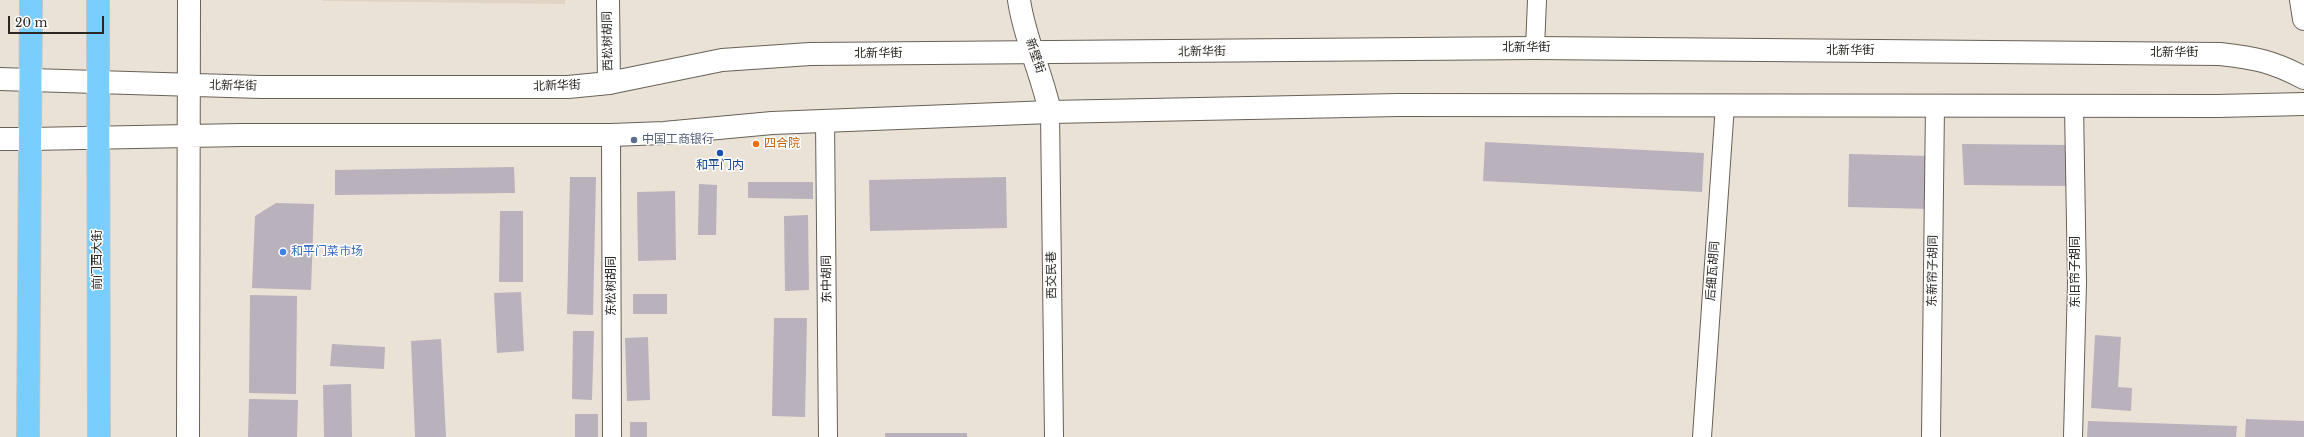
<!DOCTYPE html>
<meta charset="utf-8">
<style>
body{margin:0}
#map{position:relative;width:2304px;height:437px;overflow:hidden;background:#ebe2d7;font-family:"Libre Baskerville",serif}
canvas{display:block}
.scale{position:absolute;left:8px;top:16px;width:96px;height:18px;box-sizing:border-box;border:2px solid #2a2723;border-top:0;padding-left:5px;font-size:12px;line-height:14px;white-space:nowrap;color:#2a2723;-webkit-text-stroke:3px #fff;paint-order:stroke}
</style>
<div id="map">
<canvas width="2304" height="437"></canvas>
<div class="scale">20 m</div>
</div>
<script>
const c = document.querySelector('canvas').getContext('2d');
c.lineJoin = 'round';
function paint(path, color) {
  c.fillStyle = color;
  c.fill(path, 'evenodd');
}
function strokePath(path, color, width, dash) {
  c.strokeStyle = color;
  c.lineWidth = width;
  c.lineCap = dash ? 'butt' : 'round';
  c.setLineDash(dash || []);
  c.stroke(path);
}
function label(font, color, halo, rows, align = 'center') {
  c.font = font + ' "Libre Baskerville","Noto Sans SC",serif';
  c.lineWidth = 3;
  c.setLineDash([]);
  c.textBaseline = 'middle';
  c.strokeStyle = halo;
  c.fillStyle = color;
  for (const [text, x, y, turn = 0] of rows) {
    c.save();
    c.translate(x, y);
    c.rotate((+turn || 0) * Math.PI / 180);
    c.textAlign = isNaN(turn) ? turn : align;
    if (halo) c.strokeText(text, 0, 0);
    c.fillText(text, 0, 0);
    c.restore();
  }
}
paint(new Path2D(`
 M322,0h243v4l-242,-3z`), '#e2d4c4');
paint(new Path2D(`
 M1485,142l219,11 -2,39 -219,-11z
 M1962,144l107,1 -1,41 -104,-1z
 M1849,154l82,2 -2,53 -81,-2z
 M514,167l1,26 -180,2v-25z
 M570,177h26l-3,138 -26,-1z
 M1006,177l1,51 -137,3 -1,-51z
 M748,182h65v17l-65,-1z
 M699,184l18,1 -1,50h-18z
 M675,191l1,69 -38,1 -1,-69z
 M276,203l38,1 -3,86 -59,-2 3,-72z
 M500,211h23v71h-24z
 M808,215l1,75 -24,1 -1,-75z
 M521,292l3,59 -27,2 -3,-60z
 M633,294h34v20h-34z
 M250,295l47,1 -1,98 -47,-1z
 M774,318h33l-2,99 -33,-1z
 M573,331h21l-2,69 -20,-1z
 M2095,335l26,2 -3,50 14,1 -1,23 -40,-3z
 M648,337l2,63 -23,1 -2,-63z
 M441,339l5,98h-31l-4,-96z
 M332,344l53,3 -1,22 -54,-3z
 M351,384l1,53h-28l-1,-52z
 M249,399l49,1 -1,37h-49z
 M575,414h23v23h-23z
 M2246,419l58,2v16h-59z
 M2088,421l149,5 -1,11h-149z
 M630,422h17v15h-17z
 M885,433h82v4h-82z`), '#b9b1bb');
const service = new Path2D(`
 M1535,48l2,-48
 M1050,112l4,325
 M825,121l3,316
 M611,135l1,302
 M1702,437l23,-332
 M1931,437l4,-332
 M2073,437l4,-154 -3,-177`);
const minor = new Path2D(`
 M608,0l1,83
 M1019,0c5,37 23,74 31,112`);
const tertiary = new Path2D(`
 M2301,0l3,19
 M31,80l230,7h307l41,-4 113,-23 88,-6 725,-6 685,6c35,4 52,7 84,24
 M30,139l211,-4h370l53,-2 108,-10 278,-11 348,-7 819,1 87,-2
 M188,437l1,-437`);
const secondary = new Path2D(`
 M0,79l31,1
 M0,139h30`);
const primary = new Path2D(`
 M98,0l1,437
 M28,437l3,-437`);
strokePath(service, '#686157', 20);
strokePath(minor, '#686157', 24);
strokePath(tertiary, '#686157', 24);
strokePath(secondary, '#686157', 24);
strokePath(primary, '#c3c3c1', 24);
strokePath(service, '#fff', 18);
strokePath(minor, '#fff', 22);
strokePath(tertiary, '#fff', 22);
strokePath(secondary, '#fff', 22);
strokePath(primary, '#7acefe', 22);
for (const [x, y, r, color] of [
 [634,140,4,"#5c6f8a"],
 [756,144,4,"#e8710a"],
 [720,153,4,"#1a4fb4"],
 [283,252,4,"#3f7fe0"]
]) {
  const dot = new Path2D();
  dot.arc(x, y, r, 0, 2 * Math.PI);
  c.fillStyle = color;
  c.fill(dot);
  strokePath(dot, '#fff', 1.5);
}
label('12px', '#2a2723', '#fff', [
 ["西松树胡同",608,41,-91],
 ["北新华街",1526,48],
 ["北新华街",1850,51],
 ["北新华街",1202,52,-1],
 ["北新华街",2174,53],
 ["北新华街",878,54],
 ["新壁街",1035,56,71],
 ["北新华街",233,86,1],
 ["北新华街",557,86,-2],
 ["前门西大街",98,260,-90],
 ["后细瓦胡同",1713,271,-86],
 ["东新帘子胡同",1933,271,-89],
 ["东旧帘子胡同",2076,272,-90],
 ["西交民巷",1052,275,-91],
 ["东中胡同",827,279,-91],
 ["东松树胡同",612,286,-90]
]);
label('12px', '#4e5e75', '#fff', [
 ["中国工商银行",642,140]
], 'left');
label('12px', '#c56008', '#fff', [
 ["四合院",764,144]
], 'left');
label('12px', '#164399', '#fff', [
 ["和平门内",720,166]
]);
label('12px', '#366cbe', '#fff', [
 ["和平门菜市场",291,252]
], 'left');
</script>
